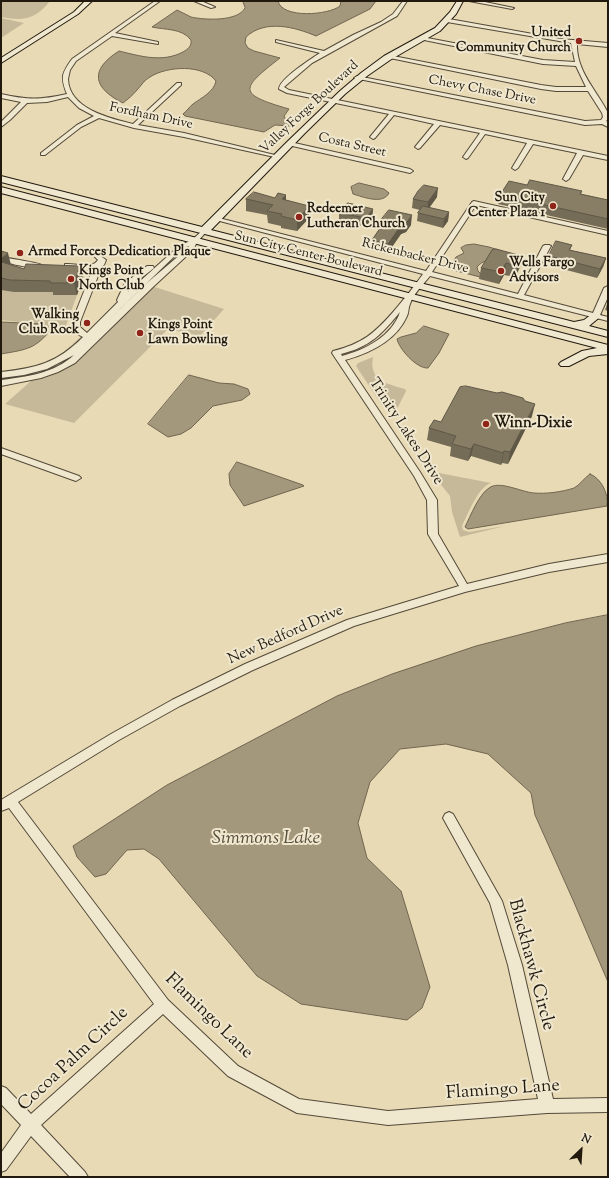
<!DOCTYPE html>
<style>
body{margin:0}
#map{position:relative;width:609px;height:1178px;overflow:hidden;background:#e8dab5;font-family:"Sorts Mill Goudy",serif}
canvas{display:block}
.frame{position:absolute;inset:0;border:2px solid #21190e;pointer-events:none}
.north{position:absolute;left:561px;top:1130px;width:40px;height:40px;-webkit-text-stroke:3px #f0e7cf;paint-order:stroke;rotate:25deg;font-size:11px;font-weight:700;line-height:16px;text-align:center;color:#21190e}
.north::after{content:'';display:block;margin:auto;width:14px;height:18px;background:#21190e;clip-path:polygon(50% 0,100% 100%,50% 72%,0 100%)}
</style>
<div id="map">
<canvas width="609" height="1178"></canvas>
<div class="frame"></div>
<div class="north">N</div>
</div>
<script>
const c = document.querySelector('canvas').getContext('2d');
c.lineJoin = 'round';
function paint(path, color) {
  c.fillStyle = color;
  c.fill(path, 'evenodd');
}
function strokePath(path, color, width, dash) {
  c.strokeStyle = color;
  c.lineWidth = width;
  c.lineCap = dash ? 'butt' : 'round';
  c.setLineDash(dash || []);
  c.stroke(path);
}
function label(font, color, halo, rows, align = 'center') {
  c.font = font + ' "Sorts Mill Goudy",serif';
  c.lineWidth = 4;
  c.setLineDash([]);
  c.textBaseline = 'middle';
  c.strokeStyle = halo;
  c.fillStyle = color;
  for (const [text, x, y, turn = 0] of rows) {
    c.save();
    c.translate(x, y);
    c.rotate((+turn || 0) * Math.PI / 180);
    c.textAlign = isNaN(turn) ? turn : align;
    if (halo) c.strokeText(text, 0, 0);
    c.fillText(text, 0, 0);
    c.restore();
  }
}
paint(new Path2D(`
 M1,1h49c-15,19 -27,20 -49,16z
 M1,18l23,5 -23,15z
 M1,269l83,7 -20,55 -15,3v-6l-4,-3 -44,-5z
 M139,282l85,27 -24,27 -32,-7 -94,94 -69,-19 105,-93z
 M373,357c-4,24 12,26 32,32l1,2 -8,16 -9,3 -6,-3 -27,-41 2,-3z
 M434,472l57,11c-13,4 -23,31 -29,43l1,4 6,2 36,-6 -45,11 -8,-25 -2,-16 -16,-20z`), '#c6b999');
const water = new Path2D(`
 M243,1h35c4,18 51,14 62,5l1,-5h35l-6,8 -54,27c-21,-9 -51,-17 -70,1l-1,6 3,5 6,3 26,7c-40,31 -43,36 9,51l-5,7 2,4 7,3 -2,3 -16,-1 -11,7 -79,-16 -2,-2c4,-3 6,-7 10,-10 8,-6 21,-12 23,-23 -13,-17 -49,-15 -66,-4 -6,3 -9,9 -13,13 -4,5 -9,9 -14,13 -30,-15 -34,-33 -4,-52 21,5 43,12 64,1 5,-3 9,-6 8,-12 -9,-12 -26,-10 -39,-13l25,-17c5,2 9,5 14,7 13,3 47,5 54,-9z
 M359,183l25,6 5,4c-6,12 -26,4 -36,1l-2,-7z
 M466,245l8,-1 15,3 38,12 -7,8c-14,-4 -32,-13 -43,0l1,4 3,3 -1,3 -31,-8 7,-12 8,-4 -3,-5z
 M1,322l40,2 7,3 1,5c-15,18 -26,18 -48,22z
 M424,326l25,8 -10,19 -11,15c-11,1 -29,-19 -31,-29l4,-2 15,-4z
 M189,375l30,8 15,1 14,5 2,5 -8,6 -29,6 -22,22 -10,6 -13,3 -20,-13z
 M237,462l66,23 1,1 -60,20 -14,-21 -1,-11z
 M590,474c11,4 19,20 17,32l-139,23 -3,-2c5,-10 14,-33 24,-39 10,-8 32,4 45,5 12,1 28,-1 40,-5 6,-3 10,-10 16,-14z
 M608,615v367l-35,-82 -38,-85 -4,-22 -43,-39 -42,-10 -46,5 -30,33 -12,41 9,35 34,33 29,96 -8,21 -15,12 -106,-16 -44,-28 -98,-117 -15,-10 -17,1 -21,24 -11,3 -18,-20 -4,-11 94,-61 170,-89 55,-22 84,-28 89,-23z`);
paint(water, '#a4987c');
strokePath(water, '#706550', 1);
const street = new Path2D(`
 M155,1h5l-45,32 43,9v2l-46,-8 -36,25 -6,9 -2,9c1,30 41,39 65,45l44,-41h4v2l-43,40 46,8 95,23v2l-95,-21 -50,-9 -35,-10 -18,9 -36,28h-4v-2l36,-28 17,-9 -15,-8 -11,-11 -21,5 -20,1 -17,17 -9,7v-5l20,-20 -20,-4v-4c27,6 39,6 66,0 -7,-17 -5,-21 5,-35z
 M194,1h7l14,6 -4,1z
 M403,1h4l-10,15 -85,47 -28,24 5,3 319,66v4l-25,-5 -14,24 -3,2 -3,-2 14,-26 -44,-9 -15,24 -3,2 -3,-2 15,-25 -42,-9 -17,24 -2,1 -3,-2 17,-24 -40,-8 -20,23 -2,1 -3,-2 19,-23 -40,-9 -19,23 -2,1 -3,-2 19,-23 -102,-21 -8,-4c0,-10 32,-30 41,-36l-44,-11v-2l48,11 29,-16 28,-13 12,-8z
 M469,1h11l34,7 -2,1z
 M449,19l112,20 47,4v4l-31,-3c-1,27 20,47 31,69v6l-2,2 2,1v5l-6,-3 -17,1 -231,-47 3,-2 228,45 16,-1 2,-3 -1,-4 -14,-22h-32l-15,-2 -156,-32 3,-2 153,30 15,2h30l-10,-21 -33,-2 -124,-25 3,-2 121,23 32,2 -4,-19 -124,-21 -1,-1z
 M290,142l120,27 3,2 -3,2 -122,-28 -1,-1z
 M474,201l134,30v4l-132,-30 -44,67 86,22 25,-48 2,-1h4l2,1 -27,49 69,18 11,-25 4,-2v11l-8,18 8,2v4l-178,-45c-6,8 -17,18 -20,28 -2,4 -1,8 -3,12 -11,25 -37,37 -62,44l75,112 17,28 1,34 29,50 82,-20 59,-10v8l-59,10 -84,20 -111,34 -101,44 -73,36 -61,34 -101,62 150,198 70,66 61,33 89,12 150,-12 -30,-134 -18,-62 -47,-85 2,-4 4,-2 4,2 49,87 20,64 31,134 55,-1v14l-61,1 -159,12 -91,-12 -69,-37 -65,-62 -122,111 44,47 3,5h-18l-39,-41 -25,34 -5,2v-19l20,-28 -20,-21v-18l5,2 25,26 123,-110 -145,-196 -8,3v-11l110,-66 61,-34 73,-36 102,-44 112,-34 -31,-52 -1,-34 -13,-24 -82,-123 1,-2c29,-7 42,-18 61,-40 10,-12 20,-24 29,-37l-211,-55 3,-2 211,54 46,-69zM400,312c-8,24 -35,38 -58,44l-1,-2c29,-7 41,-20 59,-42z
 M204,229l3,2 -10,11 -4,8 -39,36 -79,77 -17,9 -17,6 -40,8v-6c25,-3 54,-7 73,-25l-27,14 -23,6 -23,3v-6c36,-4 56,-9 82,-35 -7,-3 -11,-8 -11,-15l18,-46 -1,-6 -21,-2h-3v-4c12,-1 26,6 33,-4l-4,-4 4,-2 8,6 -2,5 -8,5 2,6 -18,46v5l7,6 31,-31 -1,-2 8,-17 22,-17h6l1,2 -23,18 -3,6 51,-46 13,-6zM189,246l-1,2 -40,34 -55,53 90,-87z
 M1,257c7,1 38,6 41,8 -8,6 -32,-2 -41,-4z
 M1,448l78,28 2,2 -5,3 -3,-1 -72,-26z`);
const secondary = new Path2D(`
 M85,1h7l-14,13 -77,49v-5l73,-46z
 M457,1h6l-7,13 -16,17 -50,29 -23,16 -22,18 -40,39 -94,97 363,92 10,-2 8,-6h8l1,2 -12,10 19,5v6l-607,-155v-6l201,51 85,-85 53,-51 21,-18 23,-17 51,-28 15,-16z
 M1,187l607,158v9l-19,2 -20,10h-8l-2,-2 2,-2 21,-11 15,-3 -596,-155z`);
strokePath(street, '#534938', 2);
strokePath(secondary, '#21190e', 2);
paint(street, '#f0e7cf');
paint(secondary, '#f0e7cf');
paint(new Path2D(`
 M527,185l55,6 -1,3 27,6v29l-110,-25 2,-9z
 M286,195v5l23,18 -12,13 -16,-3v-2l-13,-3 -1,-8 -21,-4v-12l29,-1z
 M437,197l-8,11 20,4 -1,9 -5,7 -26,-7 1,-8 2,-3 -8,-2 1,-9z
 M373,209l-1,9 -6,9 -27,-5v-9z
 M381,220l30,5 -5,7 -5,2 -14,20 -16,-4 1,-10 8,-12z
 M572,245l-2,5 36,8 -3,9 -6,11 -50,-13 2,-9z
 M496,249l24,18 -5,10 -11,-2 -5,9 -20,-5 2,-11z
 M1,251l10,14 13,4 59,9 -6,17h-24v-3h-39l-13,-2z
 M608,301v10l-3,-1z
 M532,416l-24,48 -6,-1 -1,2 -30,-9 -3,5 -18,-5 1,-9 -24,-7 2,-12 12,-6z`), '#756c57');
paint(new Path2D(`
 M438,188l-1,9 -10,14 1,-9z
 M286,195v12l-4,-8z
 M309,206v12l-12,13v-11z
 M373,209l-1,9 -6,9v-9z
 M449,212l-1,9 -5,7 1,-9z
 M412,215l-1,10 -5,7 -5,2 -14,20 1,-10 14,-20z
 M8,253l3,12 -4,7 -6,-13z
 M522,256l-2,11 -5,10 2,-11z
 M606,258l-3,9 -6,11 3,-9z
 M506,263l-2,12 -5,9 2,-12z
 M80,266l3,12 -6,17 -3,-12z
 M535,404l-3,12 -24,48 2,-12z
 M474,444l-3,12 -3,5 3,-12z
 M504,451l-2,12 -1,2 2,-12z`), '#5f5847');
const building = new Path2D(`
 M530,180l52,11 -2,3 28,6v19l-108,-24 9,-14 18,4z
 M424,185l14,3 -10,14 -15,-3 5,-8z
 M254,192l21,6 3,-5 8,2 -4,4 27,7 -12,14 -16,-4 1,-2 -15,-3 6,-6 -27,-6z
 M348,203l25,6 -7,9 -27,-5z
 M423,206l26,6 -5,7 -26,-6z
 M389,210l23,5 -5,7 -5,2 -14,20 -16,-4 13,-19 -4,-1z
 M556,241l16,4 -3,5 37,8 -6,11 -51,-13z
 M496,249l26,7 -5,10 -11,-3 -5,9 -20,-4 11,-18z
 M1,251l7,2 -7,6z
 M1,260l3,1 -2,1 22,7 2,-5 54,2 -6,17h-23l-1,-2 -40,-1 -9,-2z
 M466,386l31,7 5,-1 21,6 2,3 10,3 -25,48 -6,-1 -1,2 -29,-9 -3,5 -19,-5 4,-8 -27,-8 5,-8 7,2 19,-35z`);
paint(building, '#887d65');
strokePath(building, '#5f5847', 1);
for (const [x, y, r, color] of [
 [579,41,4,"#8f2418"],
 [553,206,4,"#8f2418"],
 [299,217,4,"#8f2418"],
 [20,253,4,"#8f2418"],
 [501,271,4,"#8f2418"],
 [71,279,4,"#8f2418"],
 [87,323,4,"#8f2418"],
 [140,333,4,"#8f2418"],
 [486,424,4,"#8f2418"]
]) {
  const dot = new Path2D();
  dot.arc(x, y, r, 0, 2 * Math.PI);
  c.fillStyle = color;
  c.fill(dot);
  strokePath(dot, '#f0e7cf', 1.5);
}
label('bold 13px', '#21190e', '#f0e7cf', [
 ["United",571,34,"right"],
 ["Community Church",571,49,"right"],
 ["Sun City",545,199,"right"],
 ["Center Plaza 1",545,214,"right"],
 ["Redeemer",307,210],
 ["Lutheran Church",307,225],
 ["Armed Forces Dedication Plaque",28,253],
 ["Wells Fargo",509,264],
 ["Advisors",509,279],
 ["Kings Point",79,272],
 ["North Club",79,287],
 ["Walking",79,316,"right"],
 ["Club Rock",79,331,"right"],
 ["Kings Point",148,326],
 ["Lawn Bowling",148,341]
], 'left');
label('13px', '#21190e', '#f0e7cf', [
 ["Chevy Chase Drive",482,91,11],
 ["Valley Forge Boulevard",310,108,-43],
 ["Fordham Drive",151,117,12],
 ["Costa Street",352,146,13],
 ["Sun City Center Boulevard",308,255,14],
 ["Rickenbacker Drive",415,257,14]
]);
label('bold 15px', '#21190e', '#f0e7cf', [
 ["Winn-Dixie",494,424]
], 'left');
label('15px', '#21190e', '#f0e7cf', [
 ["Trinity Lakes Drive",405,432,57],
 ["New Bedford Drive",286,636,-24]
]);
label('18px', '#21190e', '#f0e7cf', [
 ["Blackhawk Circle",530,965,75],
 ["Flamingo Lane",208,1017,44],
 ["Cocoa Palm Circle",74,1060,-43],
 ["Flamingo Lane",503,1091,-4]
]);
label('italic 19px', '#554c3a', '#f0e7cf', [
 ["Simmons Lake",266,840]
]);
</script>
